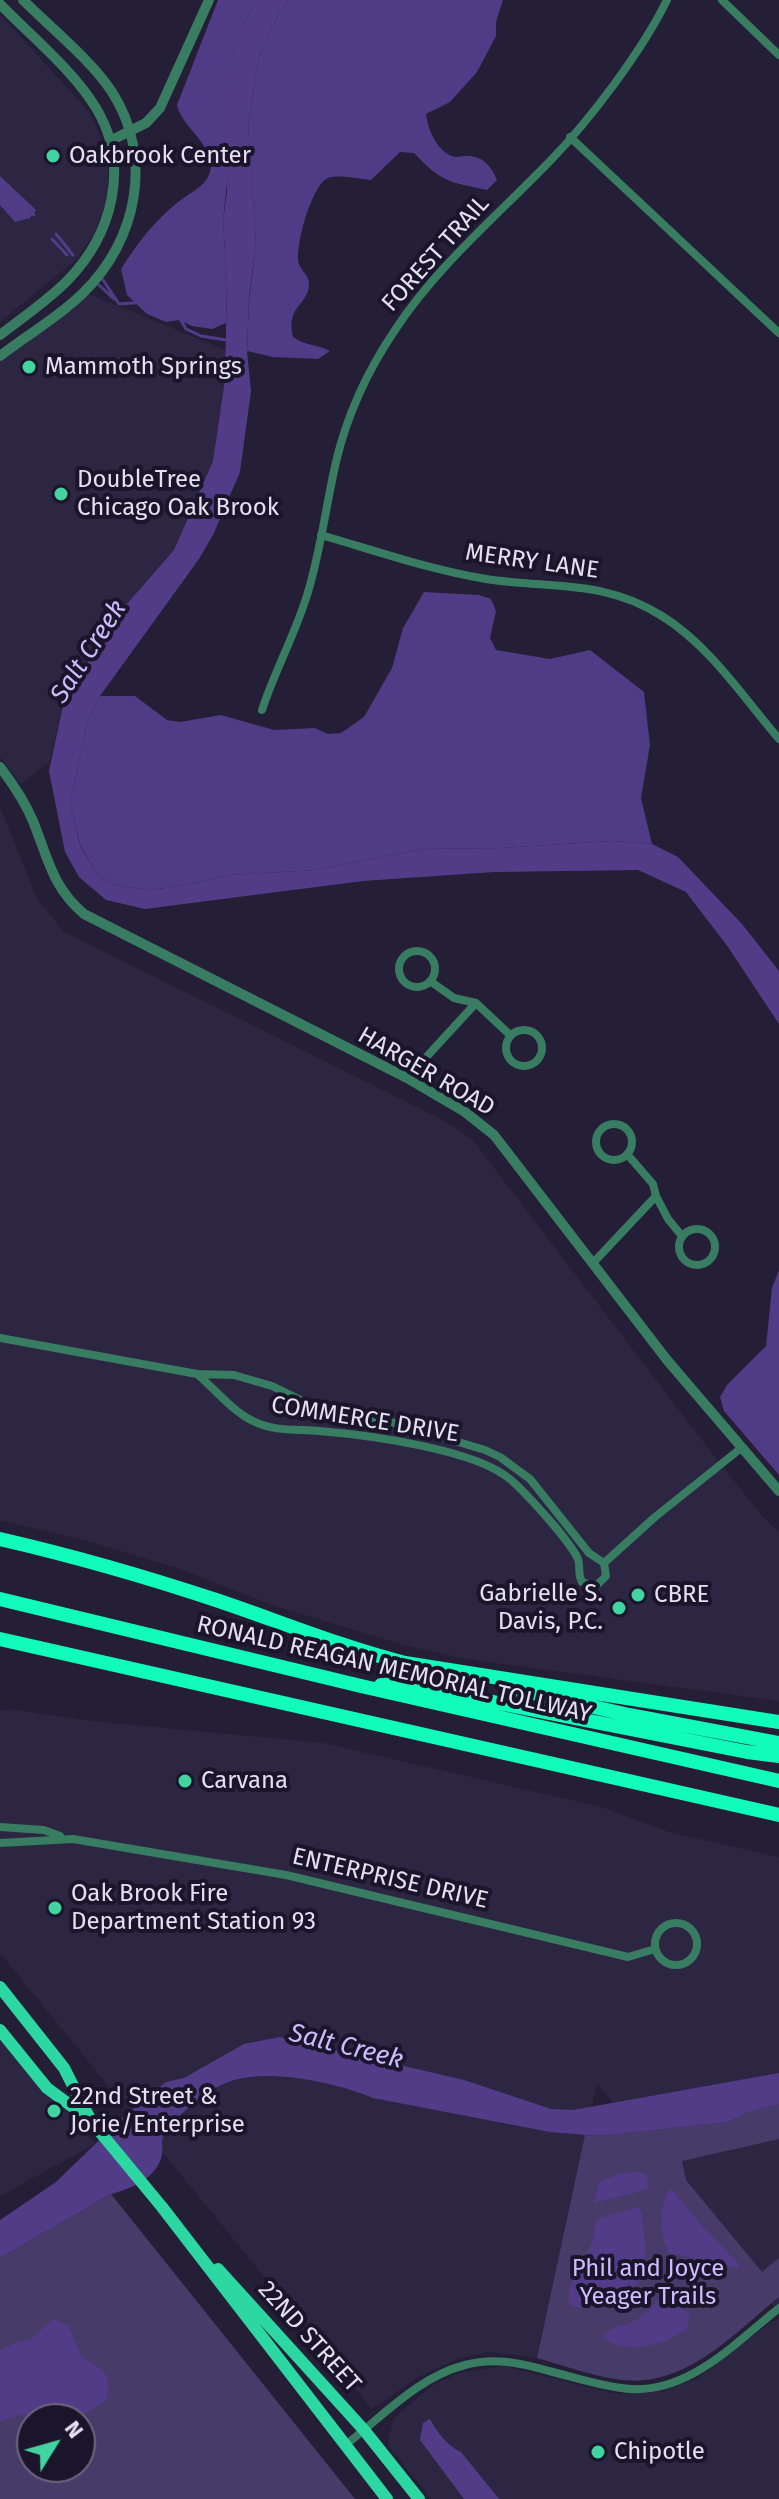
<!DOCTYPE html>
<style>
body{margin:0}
#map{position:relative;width:779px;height:2499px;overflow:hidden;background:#241e36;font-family:"Fira Sans",sans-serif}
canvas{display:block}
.north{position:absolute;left:16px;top:2403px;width:80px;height:80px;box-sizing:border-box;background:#1a152b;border:2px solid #6a667a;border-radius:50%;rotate:53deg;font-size:22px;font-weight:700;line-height:32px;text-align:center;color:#e3e0f1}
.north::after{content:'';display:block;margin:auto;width:28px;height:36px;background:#41d4a1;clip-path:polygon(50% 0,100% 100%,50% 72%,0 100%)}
</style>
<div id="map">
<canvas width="779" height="2499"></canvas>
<div class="north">N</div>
</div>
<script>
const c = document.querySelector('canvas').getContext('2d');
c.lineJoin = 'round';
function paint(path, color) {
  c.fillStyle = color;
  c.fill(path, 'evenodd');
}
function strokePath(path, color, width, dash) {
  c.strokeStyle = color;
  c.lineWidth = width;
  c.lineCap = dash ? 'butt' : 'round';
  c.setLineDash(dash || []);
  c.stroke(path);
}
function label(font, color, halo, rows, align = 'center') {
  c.font = font + ' "Fira Sans",sans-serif';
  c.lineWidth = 8;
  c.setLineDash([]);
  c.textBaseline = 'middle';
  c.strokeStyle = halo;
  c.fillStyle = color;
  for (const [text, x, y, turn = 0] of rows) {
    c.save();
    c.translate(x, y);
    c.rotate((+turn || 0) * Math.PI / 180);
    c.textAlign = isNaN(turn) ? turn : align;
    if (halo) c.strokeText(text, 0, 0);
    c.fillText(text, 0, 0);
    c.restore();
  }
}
paint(new Path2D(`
 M0,14l90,99 14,31 4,25v27l-13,36 -18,27 -77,63z
 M88,294l138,56 -1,30 -12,81 -39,89 -48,55 -46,69 -17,32 -13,55 -29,23 -21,-27v-396z
 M0,807l37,91 26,33 378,188 31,20 233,305 57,72 17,16v169l-313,-42 -59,-13 -132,-40 -98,-38 -83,-25 -94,-23z
 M10,1709l80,12 233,22 278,64 71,26 107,24v456l-182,-230 -60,275 -47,-6 -31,6 -39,18 -48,33 -372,-456v-242z
 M0,2032l95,112 -95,52z
 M779,2319v180h-348l-41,-51 -2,-8 6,-22 39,-33 28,-13 43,-6 113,28 45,-3 35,-12 73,-56z`), '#2d2643');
paint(new Path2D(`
 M779,2104v35l-97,22 4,19 76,92 17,-14v39c-48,39 -96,94 -164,82 -26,-4 -52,-14 -78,-21l48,-223 15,1 129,-14 16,-9z
 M111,2194l244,305h-355v-241zM32,2419h48v48h-48z`), '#473b6a');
paint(new Path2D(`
 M218,0h40l-14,23 -21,198 4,62 -1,40 -14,6 -20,-3 -13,-6 -13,2 -19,-8 -20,-19 -6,-26c16,-25 32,-47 56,-66 9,-8 22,-13 29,-23 5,-7 6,-14 3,-23 -6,-20 -28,-33 -32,-52z
 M288,0h215l-7,22v14l-19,36 -27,30 -24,12c2,15 10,36 26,42 5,2 7,0 12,0 18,-1 27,9 33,24l-10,10c-38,-8 -46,-8 -73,-37l-14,-1 -29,28c-12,-1 -32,-6 -43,-2 -16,6 -34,70 -29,86 3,9 11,11 10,22 -3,21 -23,20 -16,51 12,9 24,7 37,14l-12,8 -45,-2 -26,-6 2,-51 7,-56 -8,-120 11,-68 20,-43z
 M0,176l36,34 -6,8 -15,4 -15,-17z
 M424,592l55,3 12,4 5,12 -6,27 6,12 54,9 40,-9 54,42 6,53 -9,53 11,46 -40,-3 -110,7 -79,1 -107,21 -86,5 -34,8 -44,7 -39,-5 -17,-12 -16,-29 -10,-40 17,-81 13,-27h35l32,24 13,2 41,-7 53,15 41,-2 13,6 13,-1 23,-16 28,-49 11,-40z
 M779,1270v205l-55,-64 -4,-14 7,-12 39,-39 6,-58z`), '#503b86');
paint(new Path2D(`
 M258,0h30l-9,13 -20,43 -11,68 8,120 -7,52 -2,55 4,40 -11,81 -27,63 -14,24 -99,137 -13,27 -17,81 10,41 16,28 17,12 39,5 44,-7 34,-8 86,-5 107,-21 79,-1 110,-7 40,3 26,13 64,67 37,47v53l-51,-77 -42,-55 -48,-22 -144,2 -131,9 -218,28 -39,-9 -27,-23 -14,-25 -16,-81 14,-65 17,-32 46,-69 48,-55 39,-89 12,-81 2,-97 -4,-62 4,-29 2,-129 15,-40z
 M280,2037l184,43 87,29 22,1 206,-37v31l-34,9 -16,9 -129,14 -50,-4 -177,-34c-36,-15 -101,-29 -139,-18 -17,5 -35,17 -47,29 -8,7 -20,17 -24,28 -2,5 0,12 -1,18 -5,23 -31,34 -51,39l-111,64v-38l56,-38 66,-64 44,-36 18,-4 60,-34z
 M639,2172l7,2 3,13 -4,3 -51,13 5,-21 20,-8z
 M669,2190h3l32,38 35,36 -1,4 -68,-15c-11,-15 -11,-48 -1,-63z
 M638,2207l4,7c1,19 7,43 0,62 -7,21 -56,43 -73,27 -2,-25 16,-41 24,-63 2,-7 2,-14 4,-21z
 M662,2297l27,16 -1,14c-20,18 -62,29 -85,10 8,-11 23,-11 35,-18 9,-7 16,-15 24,-22z
 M53,2319l15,6 14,32 21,13 4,7 1,16 -3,8 -24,15 -42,-2 -19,1 -20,6v-70l14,-8 17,-4z
 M430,2419c8,14 17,27 31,33l38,47h-35l-44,-59 3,-17z`), '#523c88');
strokePath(new Path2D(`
 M0,188l34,27
 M23,208l5,9
 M56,234l17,21
 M52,239l15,16
 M103,280l16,24 41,-3 17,12 9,16 15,7 26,4
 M99,285l15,14`), '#523c88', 3);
strokePath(new Path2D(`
 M722,0l57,55
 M570,137l209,196
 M321,535c55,16 110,35 165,44 65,10 117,0 176,37 48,30 81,81 117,123
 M262,710c13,-40 34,-77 46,-118 13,-43 18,-87 28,-130 11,-47 32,-92 59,-132 42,-64 102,-114 155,-169 40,-41 92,-110 117,-161
 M399 969a18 18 0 1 1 36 0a18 18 0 1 1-36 0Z
 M430,981l24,17 22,5 34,32
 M506 1048a18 18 0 1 1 36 0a18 18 0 1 1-36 0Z
 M407,1078l69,-75
 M596 1142a18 18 0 1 1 36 0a18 18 0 1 1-36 0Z
 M627,1154l26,30 3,12 12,23 14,17
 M679 1247a18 18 0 1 1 36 0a18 18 0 1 1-36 0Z
 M593,1263l63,-67
 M0,1338l197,36 37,1 38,11 43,21 80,16 90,27 15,7 30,22 59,74 15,10 2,13 -10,10 -14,-4c-5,-9 -1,-15 -4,-23 -8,-18 -51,-65 -67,-79 -35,-31 -144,-45 -192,-49 -23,-2 -45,1 -66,-10 -21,-10 -38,-32 -56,-47
 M604,1563l51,-46 85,-68
 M0,1827l44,3 16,6
 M0,1843l73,-4 213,36 342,82 27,-8
 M655 1944a21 21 0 1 1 42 0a21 21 0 1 1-42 0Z
 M344,2446c38,-29 74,-69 121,-81 29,-8 56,-2 84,6 24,6 48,14 72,17 64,10 113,-44 158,-80`), '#387c62', 8);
strokePath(new Path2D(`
 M0,4c32,33 72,65 96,104 35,58 16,127 -29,173 -20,20 -45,37 -67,54
 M110,141l36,-18 14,-15 49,-108
 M0,356c27,-21 59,-39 83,-63 54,-52 71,-135 29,-201 -20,-31 -62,-65 -89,-92
 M0,767c13,17 25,35 33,54 15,37 19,66 51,93l323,164 58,34 29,23 173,225 112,131`), '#387c62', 10);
strokePath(new Path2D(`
 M0,1987l64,81 27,53 71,86 225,292
 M0,2030l47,58 42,31
 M218,2269l146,161 55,69`), '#2dd7a1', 12);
strokePath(new Path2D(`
 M0,1539c74,17 147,38 219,62 62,21 123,46 186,62l374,59
 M0,1599l361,87 418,95
 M0,1639l779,176
 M381,1685l21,-1 345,68 32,4
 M515,1689l114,26 150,28`), '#11fcba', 14);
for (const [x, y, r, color] of [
 [53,156,8,"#41d4a1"],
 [29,367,8,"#41d4a1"],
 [61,494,8,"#41d4a1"],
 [638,1595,8,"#41d4a1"],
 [619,1608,8,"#41d4a1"],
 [185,1781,8,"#41d4a1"],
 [55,1908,8,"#41d4a1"],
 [54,2111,8,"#41d4a1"],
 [598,2452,8,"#41d4a1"]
]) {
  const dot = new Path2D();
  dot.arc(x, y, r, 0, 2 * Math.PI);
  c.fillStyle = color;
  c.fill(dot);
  strokePath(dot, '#1a152b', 3);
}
label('24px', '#e3e0f1', '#1a152b', [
 ["Oakbrook Center",69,156],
 ["Mammoth Springs",45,367],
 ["DoubleTree",77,480],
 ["Chicago Oak Brook",77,508],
 ["Gabrielle S.",603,1594,"right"],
 ["Davis, P.C.",603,1622,"right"],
 ["CBRE",654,1595],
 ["Carvana",201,1781],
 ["Oak Brook Fire",71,1894],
 ["Department Station 93",71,1922],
 ["22nd Street &",70,2097],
 ["Jorie/Enterprise",70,2125],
 ["Chipotle",614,2452]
], 'left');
label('24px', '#e3e0f1', '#1a152b', [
 ["FOREST TRAIL",436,254,-48],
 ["MERRY LANE",532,562,8],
 ["HARGER ROAD",426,1072,30],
 ["COMMERCE DRIVE",365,1420,9],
 ["RONALD REAGAN MEMORIAL TOLLWAY",394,1670,13],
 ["ENTERPRISE DRIVE",390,1879,13],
 ["22ND STREET",309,2337,48]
]);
label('24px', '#cbbeff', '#1a152b', [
 ["Phil and Joyce",648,2269],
 ["Yeager Trails",648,2297]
]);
label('italic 26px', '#c9bcfd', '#1a152b', [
 ["Salt Creek",89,652,-57],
 ["Salt Creek",346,2047,14]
]);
</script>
